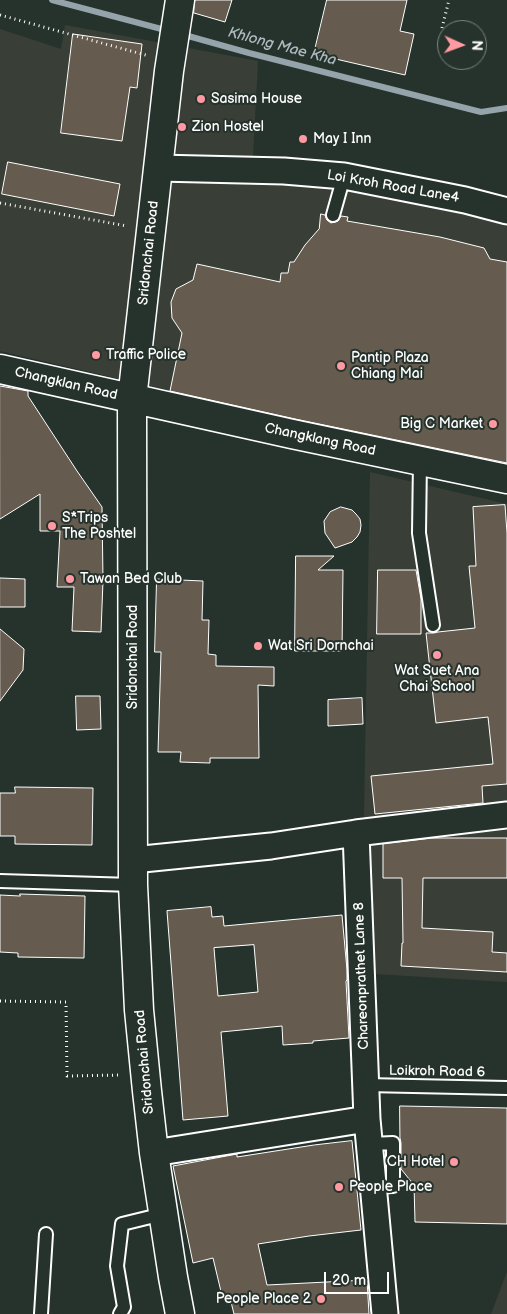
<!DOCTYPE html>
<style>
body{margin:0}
#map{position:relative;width:507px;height:1314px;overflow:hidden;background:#26332d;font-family:"Balsamiq Sans",sans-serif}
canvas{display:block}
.north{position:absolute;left:437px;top:20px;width:50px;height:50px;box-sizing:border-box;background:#26332d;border:1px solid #7d8581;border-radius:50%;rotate:92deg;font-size:14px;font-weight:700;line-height:20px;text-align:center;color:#fff}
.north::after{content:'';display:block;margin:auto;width:18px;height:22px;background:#ff9aa2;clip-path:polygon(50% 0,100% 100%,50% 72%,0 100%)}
.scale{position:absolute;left:324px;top:1272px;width:65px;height:22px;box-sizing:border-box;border:2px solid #fff;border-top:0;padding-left:6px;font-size:15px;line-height:18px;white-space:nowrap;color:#fff;-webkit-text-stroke:4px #26332d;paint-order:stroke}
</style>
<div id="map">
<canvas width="507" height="1314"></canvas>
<div class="north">N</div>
<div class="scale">20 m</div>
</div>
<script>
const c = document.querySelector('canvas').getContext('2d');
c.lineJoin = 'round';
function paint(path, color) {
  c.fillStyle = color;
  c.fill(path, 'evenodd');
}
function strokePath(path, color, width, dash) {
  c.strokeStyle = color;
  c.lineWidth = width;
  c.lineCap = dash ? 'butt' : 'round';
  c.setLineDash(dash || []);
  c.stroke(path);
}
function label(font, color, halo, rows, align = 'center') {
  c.font = font + ' "Balsamiq Sans",sans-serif';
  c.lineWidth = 4;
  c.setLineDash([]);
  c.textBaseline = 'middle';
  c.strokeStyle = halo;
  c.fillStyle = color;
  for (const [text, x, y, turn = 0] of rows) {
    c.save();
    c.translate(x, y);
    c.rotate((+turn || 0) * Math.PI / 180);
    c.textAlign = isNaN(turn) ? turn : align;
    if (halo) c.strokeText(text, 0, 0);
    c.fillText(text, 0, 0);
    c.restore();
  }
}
paint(new Path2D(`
 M65,25l193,36 -6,114 95,8 160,35v240l-3,11 -504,-118v-322l61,20z
 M370,472l137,32v303l-143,12z
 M507,830v152l-132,-8 -11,-131z
 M507,1272v42h-16z`), '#393f37');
strokePath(new Path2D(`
 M52,0l117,31
 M181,34l68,19 232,59 26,-4`), '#94a4aa', 6);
const building = new Path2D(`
 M195,0h37l-7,22 -31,-9z
 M327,0h80l-7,31 14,3 -9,41 -91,-21z
 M73,34l69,10 -5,44 -7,-1 -8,54 -61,-8z
 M8,162l112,22 -6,32 -112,-22z
 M321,214l4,1 2,5 4,3 7,-2 3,-5 7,1 -1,4 93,16 44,11 6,11 17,3v201l-212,-44 -125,-28 12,-58 -10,-15 -1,-16 5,-13 17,-9 4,-16 83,18 1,-9h7l2,-11h4l11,-17 14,-16z
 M0,386l28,5v5l49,75 25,36 1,74 -2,51 -29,-1 2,-44h-17l3,-56h-20v-37l-40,25z
 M505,505l2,28v251l-25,2 1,17 -108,11 -4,-38 122,-12 -5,-47 -52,6 -10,-90h8l4,-1 37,-4 -6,-62h7l-3,-59z
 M341,507l11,3 4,4 4,5 1,6 -1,7 -3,5 -5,5 -17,6 -10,-15 -1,-12 6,-9z
 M296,556h38l-16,14h25l-1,81h-47z
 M378,570h38l5,29v35h-44z
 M0,578l25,1v28h-25z
 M157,579l46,2 -1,39h7l-1,34 8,1v11l58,1v19l-16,-1 1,73h-49v5l-30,-1 1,-10h-23l3,-100h-6z
 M0,629l24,20 -1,21 -23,31z
 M76,696h24l1,33 -24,1z
 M362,698l1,26 -35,2v-26z
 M15,787l78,1 -1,57 -77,-1v-8h-15v-43h15z
 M432,838h75v40h-84l-1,50 71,4 -1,20 15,1v19l-106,-6 1,-23h1l-1,-65h-19v-34z
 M20,894l65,2 -1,62 -66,-1v-4l-18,-1v-57l20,1z
 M211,907l1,10 11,-1 1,10 118,-11 5,55v10l-1,1 3,57 -36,3v2l-30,2 -1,-19 -61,6 7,84 -45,4 -16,-209zM254,945l4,47 -40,4 -4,-48z
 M400,1106l107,2v116l-92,-2 -1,-37 -13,-16v-26l-1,-5z
 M352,1141l9,89 -52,6 -51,8 9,41 100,-5 2,34h-135l-4,-16 -7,2 -10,-42 -20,5 -20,-97 64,-12v3l77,-12z`);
paint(building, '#655b4e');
strokePath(building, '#fff', 1);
const service = new Path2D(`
 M333,215l11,-39
 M420,460l-1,73 14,92
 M0,881l133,4
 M366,1085l141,3
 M370,1144l23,-1v43l-19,1
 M41,1314l5,-80
 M120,1314l4,-7 -7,-41 5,-42 41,-10`);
const minor = new Path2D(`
 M158,168l126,3 60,5 121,24 42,11
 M356,833l11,286 18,195
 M133,860l138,-14 85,-13 151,-18
 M154,1153l213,-34`);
const tertiary = new Path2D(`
 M0,369l292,65 215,45
 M180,1314l-7,-37 -19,-124 -7,-62 -8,-81 -6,-125 -1,-486 37,-328 11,-71`);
strokePath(service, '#fff', 16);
strokePath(minor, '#fff', 29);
strokePath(tertiary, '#fff', 31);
strokePath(new Path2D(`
 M0,15l149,41
 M442,28l7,-28
 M0,203l127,23
 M0,1001l66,1 1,74 55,-1`), '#fff', 3, [1, 4]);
strokePath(service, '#26332d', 12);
strokePath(minor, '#26332d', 25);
strokePath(tertiary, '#26332d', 28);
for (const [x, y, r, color] of [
 [201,99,5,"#ff9aa2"],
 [182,127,5,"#ff9aa2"],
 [303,139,5,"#ff9aa2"],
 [96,355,5,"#ff9aa2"],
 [341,366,5,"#ff9aa2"],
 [493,424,5,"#ff9aa2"],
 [52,526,5,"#ff9aa2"],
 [70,579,5,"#ff9aa2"],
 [258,646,5,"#ff9aa2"],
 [437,655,5,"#ff9aa2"],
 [454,1162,5,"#ff9aa2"],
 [339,1187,5,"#ff9aa2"],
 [321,1299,5,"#ff9aa2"]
]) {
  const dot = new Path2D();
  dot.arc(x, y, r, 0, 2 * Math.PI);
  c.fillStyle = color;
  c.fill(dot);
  strokePath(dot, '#26332d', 2);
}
label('14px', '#fff', '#26332d', [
 ["Sasima House",211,99],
 ["Zion Hostel",192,127],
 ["May I Inn",313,139],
 ["Traffic Police",106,355],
 ["Pantip Plaza",351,358],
 ["Chiang Mai",351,374],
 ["Big C Market",483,424,"right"],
 ["S*Trips",62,518],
 ["The Poshtel",62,534],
 ["Tawan Bed Club",80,579],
 ["Wat Sri Dornchai",268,646],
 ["Wat Suet Ana",437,671,"center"],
 ["Chai School",437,687,"center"],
 ["CH Hotel",444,1162,"right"],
 ["People Place",349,1187],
 ["People Place 2",311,1299,"right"]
], 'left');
label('14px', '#fff', '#26332d', [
 ["Loi Kroh Road Lane4",393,187,10],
 ["Sridonchai Road",149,253,-84],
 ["Changklan Road",66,384,13],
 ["Changklang Road",320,440,12],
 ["Sridonchai Road",133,657,-90],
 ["Chareonprathet Lane 8",362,976,-92],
 ["Sridonchai Road",145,1062,-95],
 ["Loikroh Road 6",437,1072,1]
]);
label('italic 15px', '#aebbbf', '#26332d', [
 ["Khlong Mae Kha",282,47,15]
]);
</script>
